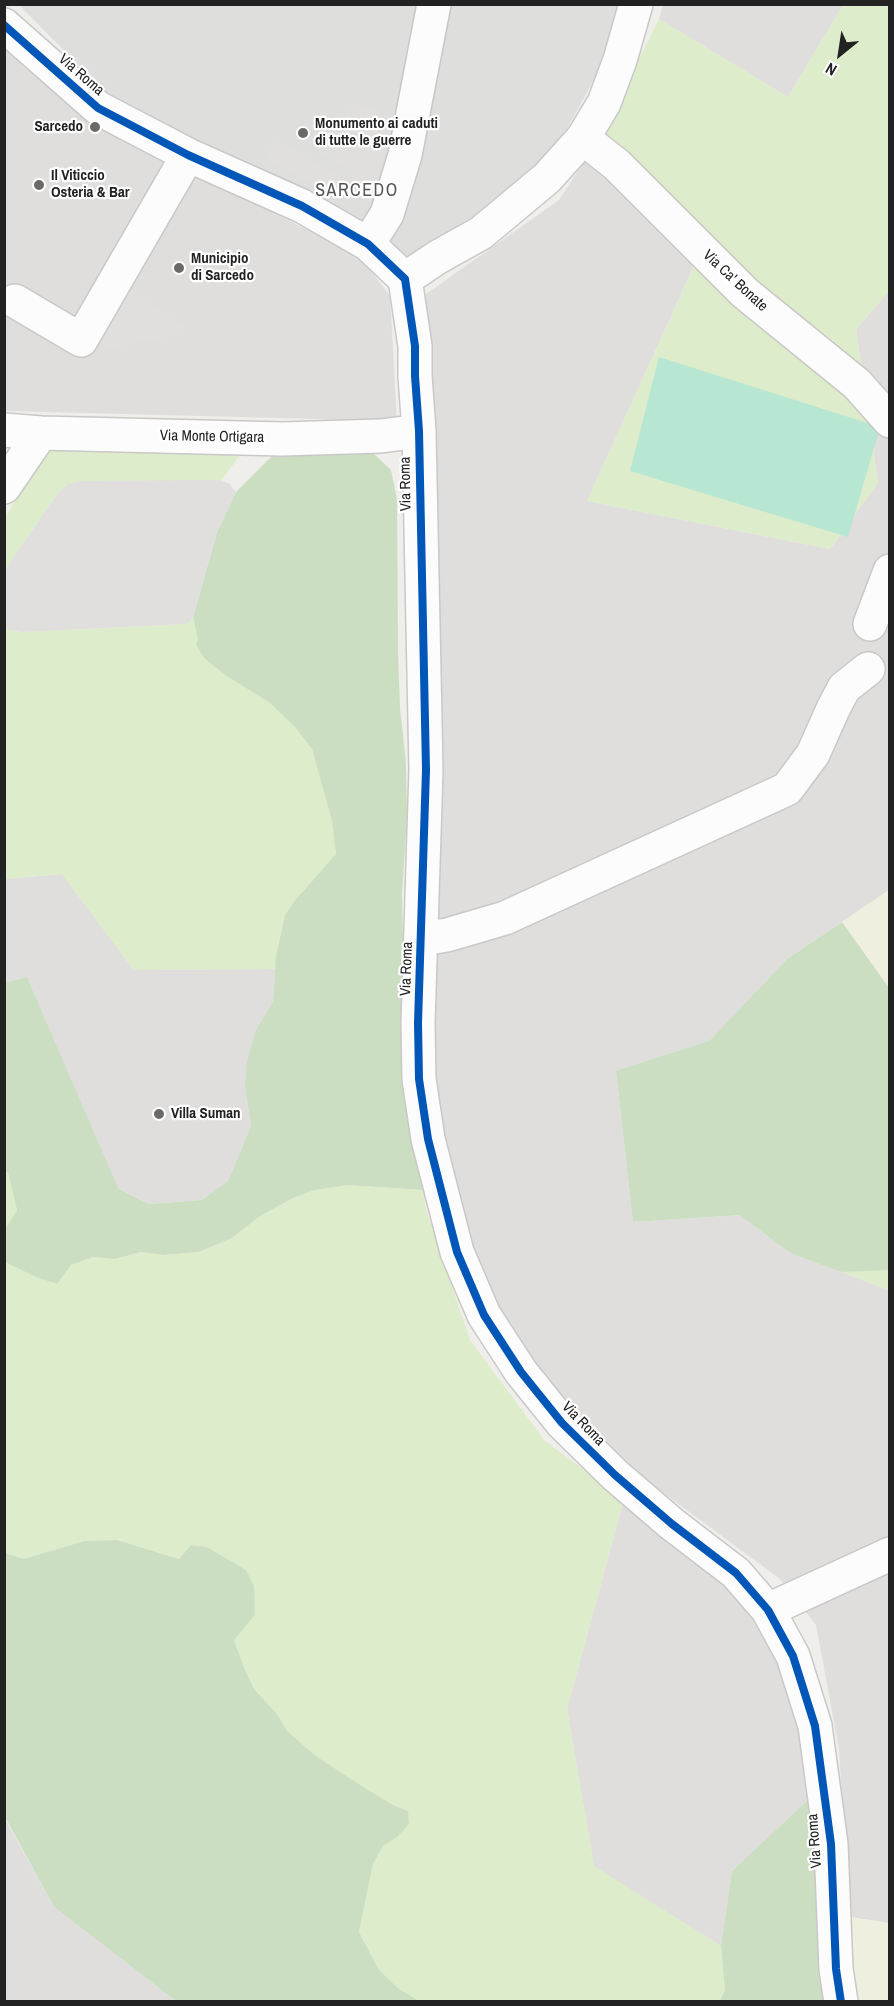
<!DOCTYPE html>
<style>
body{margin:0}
#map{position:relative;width:894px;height:2006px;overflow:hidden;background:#f0eeeb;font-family:"Archivo Narrow",sans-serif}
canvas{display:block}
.frame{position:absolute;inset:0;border:6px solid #222;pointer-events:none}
.north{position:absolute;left:810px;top:24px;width:60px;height:60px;-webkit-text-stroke:4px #fff;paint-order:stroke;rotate:210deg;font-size:16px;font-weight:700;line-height:24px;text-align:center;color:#222}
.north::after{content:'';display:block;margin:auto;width:21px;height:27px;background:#222;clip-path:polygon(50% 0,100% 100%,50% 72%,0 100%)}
</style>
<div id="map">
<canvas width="894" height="2006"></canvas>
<div class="frame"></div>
<div class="north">N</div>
</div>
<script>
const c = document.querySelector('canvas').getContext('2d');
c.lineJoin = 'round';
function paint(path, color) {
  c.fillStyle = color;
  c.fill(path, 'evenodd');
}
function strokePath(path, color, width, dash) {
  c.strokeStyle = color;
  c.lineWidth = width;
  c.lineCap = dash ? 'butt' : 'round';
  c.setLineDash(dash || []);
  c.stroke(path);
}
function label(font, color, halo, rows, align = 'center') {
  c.font = font + ' "Archivo Narrow",sans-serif';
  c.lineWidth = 4.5;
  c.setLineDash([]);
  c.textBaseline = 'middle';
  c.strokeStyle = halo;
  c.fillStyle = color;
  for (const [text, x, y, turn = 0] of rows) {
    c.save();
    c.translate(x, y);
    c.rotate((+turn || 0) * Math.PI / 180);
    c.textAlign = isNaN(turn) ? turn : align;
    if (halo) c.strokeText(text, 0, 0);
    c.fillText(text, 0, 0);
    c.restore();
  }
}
paint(new Path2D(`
 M663,5h180l-55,92 -129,-78z
 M4,30l96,97 260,129 30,40 7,125 -392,-10z
 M591,151l119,80 -123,270 243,48 48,-66 -22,-154 33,-38v599l-102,69 -78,82 -93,31 17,150 108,-7 49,38 99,37v633l-39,-6 -11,-168 -23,-124 -36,-46 -215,-159 -71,-95 -42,-133 -18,-124 -15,-769 140,-99z
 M62,874l72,96 141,-1 -2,32 -17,29 -11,57 6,39 -23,55 -26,19 -54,4 -31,-17 -90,-210 -22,6v-104z
 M624,1499l166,138 24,157 -82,77 -11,75 -127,-79 -27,-158z
 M4,1817l50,90 122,94h-171z`), '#dfdedc');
paint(new Path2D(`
 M19,5h615l-94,174 -132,93 -291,-168z`), '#dededc');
paint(new Path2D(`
 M889,890v98l-47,-66z
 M850,1917l39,6v78h-36z`), '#efefdf');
paint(new Path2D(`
 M843,5h46v286l-33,38 22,154 -48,66 -243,-48 123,-269 -118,-79 67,-134 129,78z
 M66,444l177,7 -22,30h-141l-11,3 -11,9 -53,77v-52l31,-51 13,-15z
 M193,617l12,42 20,16 45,28 25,24 17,22 20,72 4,33c-16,20 -37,37 -49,59 -6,11 -11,43 -12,56l-141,1 -72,-96 -57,5v-250l18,3 161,-8z
 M5,1171l3,2 9,37 -12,21z
 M348,1185l75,5 3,20 44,130 75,101 79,58 -57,210 27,157 127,80 4,44 -6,11 -300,1 -20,-13 -20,-19 -20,-38 14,-68 10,-18 14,-9 11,-26 -15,-6 -25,-15 -52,-34 -29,-25 -10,-17 -23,-25 -9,-19 -11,-30 21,-25 -9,-45 -39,-23 -16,-2 -12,14 -62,-19 -33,1 -60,18 -19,-6v-291l31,15 21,7 14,-19 22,-8 22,2 26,-7 22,3 36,-3 33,-14 28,-22 33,-18 22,-8z
 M887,1269l2,1v20l-48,-18z`), '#ddeccb');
paint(new Path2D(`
 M362,447l12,7 17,16 6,29 1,152 2,57 6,55 1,53 -5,78 4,175 17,121 -75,-5 -33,5 -22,8 -33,18 -28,22 -33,14 -36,3 -22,-3 -26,7 -22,-2 -22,8 -14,19 -21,-7 -31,-15 -1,-31 13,-21 -9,-37 -3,-2v-188l22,-6 91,211 30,16 54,-4 26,-19 23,-55 -6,-39 2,-25 9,-32 17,-29 3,-45 9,-41 11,-16 40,-45 -4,-33 -20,-72 -17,-22 -25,-24 -45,-28 -20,-16 -9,-14 2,-6 -5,-22 24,-85 19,-40 42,-42z
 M842,922l47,66v282l-48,2 -51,-19 -50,-38 -107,7 -17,-151 93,-30 78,-82z
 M117,1540l62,19 12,-14 16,2 39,23 8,16 1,29 -21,25 11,30 9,19 23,25 10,17 29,25 52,34 25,15 15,6 1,13 -12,13 -14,9 -10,18 -14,68 20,38 20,19 20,12h-243l-122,-94 -49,-90v-264l19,6 60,-18z
 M814,1794l12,207 -107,1 6,-12 -4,-44 11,-75z`), '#cbdec1');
paint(new Path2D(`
 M659,357l221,70 -32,110 -218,-66z`), '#b7e6d2');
paint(new Path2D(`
 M354,102l42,16 -26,85 -31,-14 2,-9 -9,15 -68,-37 10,-18 67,36 2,-9 -22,-13z
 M122,284l62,42 -3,7 -83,18 -7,-19z
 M214,480l15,3 7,9 -19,40 -24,85 -4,5 -5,2 -161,8 -18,-3v-59l53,-77 10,-9 12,-3z`), '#e0dfde');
const minor = new Path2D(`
 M4,25l94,83 90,47 114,51 66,38 37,35 10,67v30l4,55 7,339 -8,253 1,56 9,60 29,113 27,63 37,57 41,51 53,52 57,49 64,49 32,37 25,46 22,70 16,118 5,125 5,33
 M583,138l34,27 128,128 112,91 33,37
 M368,244l19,-30 18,-59 29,-151
 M405,279l33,-22 43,-24 66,-55 36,-40 21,-35 16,-43 16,-56
 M15,301l66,39 107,-185
 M4,430l37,3 241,6 99,-3 38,-5
 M4,487l37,-54
 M870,624l20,-53
 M422,939l25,-4 58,-17 282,-129 26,-35 20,-45 11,-21 24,-19
 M768,1610l122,-56`);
strokePath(minor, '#c9c8c7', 36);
strokePath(minor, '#fdfcfc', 33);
strokePath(new Path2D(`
 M4,25l94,83 90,47 114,51 66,38 37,35 10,67v30l4,55 7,339 -8,253 1,56 9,60 29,113 27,63 37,57 41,51 53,52 57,49 64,49 32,37 25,46 22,70 16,118 5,125 5,33`), '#0057b8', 8);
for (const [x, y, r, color] of [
 [95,127,6,"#6a6968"],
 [303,133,6,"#6a6968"],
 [39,185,6,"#6a6968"],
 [179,268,6,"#6a6968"],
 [159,1114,6,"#6a6968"]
]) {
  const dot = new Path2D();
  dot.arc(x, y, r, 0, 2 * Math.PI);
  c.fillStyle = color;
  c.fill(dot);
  strokePath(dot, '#fff', 2);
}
label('15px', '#222', '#fff', [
 ["Via Roma",81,75,41],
 ["Via Ca' Bonate",735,281,43],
 ["Via Monte Ortigara",212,437,1],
 ["Via Roma",406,484,-91],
 ["Via Roma",407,969,-88],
 ["Via Roma",583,1424,46],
 ["Via Roma",815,1841,-94]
]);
label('bold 15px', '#222', '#fff', [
 ["Monumento ai caduti",315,124],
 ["di tutte le guerre",315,141],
 ["Sarcedo",83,127,"right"],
 ["Il Viticcio",51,176],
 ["Osteria & Bar",51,193],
 ["Municipio",191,259],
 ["di Sarcedo",191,276],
 ["Villa Suman",171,1114]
], 'left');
c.letterSpacing = '1.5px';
label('18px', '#555', '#fff', [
 ["SARCEDO",357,191]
]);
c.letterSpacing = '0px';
</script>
